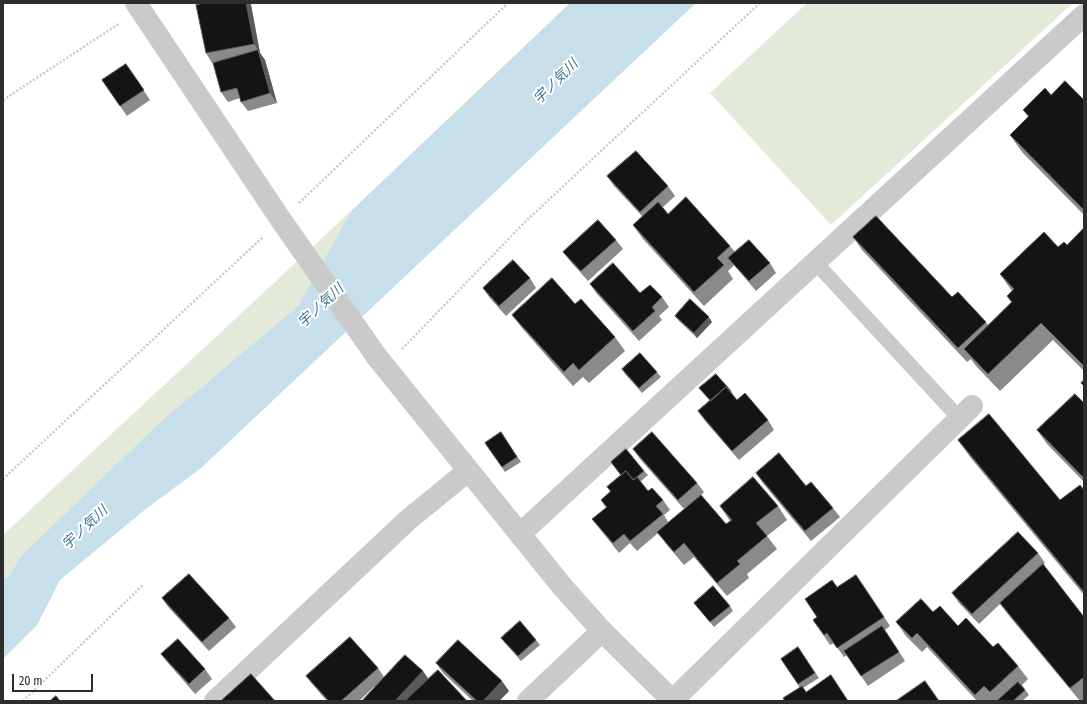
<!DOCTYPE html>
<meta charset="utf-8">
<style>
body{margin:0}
#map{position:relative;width:1087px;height:704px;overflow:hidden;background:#fff;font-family:"Fira Sans Condensed",sans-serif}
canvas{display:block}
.frame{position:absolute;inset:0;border:4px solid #2d2d2d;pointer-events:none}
.scale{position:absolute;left:12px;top:674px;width:81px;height:18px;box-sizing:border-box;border:2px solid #2d2d2d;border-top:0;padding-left:5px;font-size:12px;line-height:14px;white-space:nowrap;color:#2d2d2d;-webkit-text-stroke:3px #fff;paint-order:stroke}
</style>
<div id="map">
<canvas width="1087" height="704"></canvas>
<div class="frame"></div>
<div class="scale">20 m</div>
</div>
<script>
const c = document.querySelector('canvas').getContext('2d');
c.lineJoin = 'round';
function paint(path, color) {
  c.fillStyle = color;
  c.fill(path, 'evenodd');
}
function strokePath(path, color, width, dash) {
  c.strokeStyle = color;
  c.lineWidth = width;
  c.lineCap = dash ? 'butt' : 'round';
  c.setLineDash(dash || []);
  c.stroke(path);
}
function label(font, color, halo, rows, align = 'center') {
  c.font = font + ' "Fira Sans Condensed","Noto Sans JP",sans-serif';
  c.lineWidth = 4;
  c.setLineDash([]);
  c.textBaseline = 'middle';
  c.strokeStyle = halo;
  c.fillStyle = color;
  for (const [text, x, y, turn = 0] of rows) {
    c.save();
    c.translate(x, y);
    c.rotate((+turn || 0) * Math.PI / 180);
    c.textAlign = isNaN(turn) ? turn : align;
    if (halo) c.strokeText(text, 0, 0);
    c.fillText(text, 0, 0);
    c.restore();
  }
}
paint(new Path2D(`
 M807,3h266l-242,222 -121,-132z
 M351,211l-53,95 -138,116 -139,134 -12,20 -6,3v-44z`), '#e4eada');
paint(new Path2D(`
 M570,3h126l-496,466 -53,39 -87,72 -23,45 -34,34v-80l6,-3 12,-20 139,-134 138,-116 53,-95z`), '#c6dfea');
strokePath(new Path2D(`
 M3,100l117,-77
 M299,203l209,-200
 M402,349l124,-128 234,-218
 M3,479l260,-242
 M23,701l120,-116`), '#cacaca', 2.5, [2, 2]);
strokePath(new Path2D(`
 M815,262l145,157`), '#cacaca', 15);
strokePath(new Path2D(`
 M136,3l145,217 96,137
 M520,534l564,-519
 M215,701l194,-182 59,-48
 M528,701l74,-70
 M672,701l300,-295`), '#cacaca', 22);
strokePath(new Path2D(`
 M377,357l184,228 41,46 71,70`), '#cacaca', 22);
paint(new Path2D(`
 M204,3h46l1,2 9,48 5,7 12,43 -29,8 -7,-9 -1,-4 -12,4 -7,-10 -3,-30 -6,1 -6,-10z
 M126,64l24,36 -23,16 -25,-36z
 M1051,95l33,5v115l-62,-63 -12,-17 18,-18 -5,-7z
 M607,176l61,10 7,10 -13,12 6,6 62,32 5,6 35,11 6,10 -20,18 -22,-26 -6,6 5,8 -29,27 -61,-67 -10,-14 9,-9 -28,-30z
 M1084,228v143l-31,-31 -53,51 -24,-25 -5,-7 -4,3 -105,-112 -9,-13 99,60 34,25 2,3 23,-23 -4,-6 5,-5 -12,-17 58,-27 9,-2z
 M616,240l7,9 -35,32 -18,-20 -7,-9z
 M530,278l6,10 -30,28 -17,-19 -6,-9z
 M590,284l72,13 7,10 -10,9 3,4 -23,21 -42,-47z
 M575,304l40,33 10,14 -36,32 -6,-6 -10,9 -51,-58 -10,-13z
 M675,316l37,6 -15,16 -18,-17z
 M622,369l35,3 4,5 -19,16 -17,-19z
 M699,388l32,3 3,5 3,4 31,20 6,10 -35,30 -34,-39 -7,-10 12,-10z
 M1084,403v79l-37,-38 -10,-14z
 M501,432l20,30 -16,10 -20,-29z
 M958,440l102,60 24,-10v105l-114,-138z
 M633,449l64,34 7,9 -3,3 25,29 4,-3 -10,-15h58l9,14 -20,16 10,13 -30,25 2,4 -22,18 -33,-39 -10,8 -17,-20 -9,-12 -21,18 -7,-8 -11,10 -20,-25 -7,-9 14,-11 -5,-8 9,-8 -3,-5 14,-12 -10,-13 33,9 4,4 -8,7 8,9 15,9 7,10 -6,5 4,7 16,-13 -44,-50z
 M756,473l77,35 7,9 -29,24 -49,-59z
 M1038,553l7,10 -2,2 41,52v82l-3,2h-1l-70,-84 -10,-13 -21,20 -20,-21 -7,-10z
 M863,585l27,41 -5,4 20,31 -37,25 -21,-31 -3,2 -10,-14 -4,2 -17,-25z
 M162,598l67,20 7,9 -27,24 -40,-43z
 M694,603l36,3 3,5 -19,16z
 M933,612l25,14 35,21 25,19 10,13 -6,6 7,10 -7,6h-27l-1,-1 -1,1h-16l-50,-54 -5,5 -16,-16 -10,-14z
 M501,638l35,2 4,5 -19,16 -16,-18z
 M798,647l21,31 -16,10 3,4 25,-17 17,26h-63l15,-13 -19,-29z
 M161,654l44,15 7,10 -17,15 -27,-31z
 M436,663l73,28 -10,10h-26l-30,-28z
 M378,668l6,9 45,2 38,22 -93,-14 -15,14h-32l-14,-16 -7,-9z`), '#8a8a8a');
paint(new Path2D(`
 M246,3h4l1,2 9,48 -6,-9z
 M258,50l7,10 12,43 -7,-10z
 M709,317l3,5 -15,16 -3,-5z
 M423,671l7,10 -19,20h-16z
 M502,681l7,10 -10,10h-16z`), '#5a5a5a');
const building = new Path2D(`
 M204,3h42l8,41 -48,9 -10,-48z
 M258,50l12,43 -29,9 -4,-14 -16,4 -8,-29z
 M126,64l18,26 -24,16 -18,-26z
 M1065,81l19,19v110l-74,-75 19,-19 -6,-6 22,-22 6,7z
 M636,151l32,35 -28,26 -33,-36z
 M686,197l44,49 -13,12 7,7 -30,27 -61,-67 25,-23 10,12z
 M876,216l76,81 6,-5 28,30 -28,26 -105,-111z
 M598,220l18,20 -35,31 -18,-19z
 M1084,228v138l-43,-43 -53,51 -24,-25 48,-47 -5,-6 7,-7 -14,-15 44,-42 14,15 6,-5 3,3z
 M749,240l21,23 -21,18 -21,-23z
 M513,260l17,18 -31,28 -16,-18z
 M613,263l27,30 10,-8 12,12 -10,10 3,4 -22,20 -43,-47z
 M552,278l23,26 6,-5 34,38 -36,33 -6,-7 -9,9 -52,-57z
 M690,299l19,18 -15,16 -19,-17z
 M640,353l17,19 -18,16 -17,-19z
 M716,374l15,17h-1l-4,-4 -15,14 -12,-13z
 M1084,380v6l-3,-3z
 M726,387l11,13 8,-7 23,27 -36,31 -34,-40z
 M1075,394l9,9v75l-47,-48z
 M989,414l71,86 20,-15 4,5v102l-126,-152z
 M501,432l16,25 -15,10 -17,-24z
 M652,432l45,51 -19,17 -45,-51z
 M626,449l18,22 -11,9 -7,-9 -5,4 -10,-13z
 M779,453l27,33 5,-4 22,26 -28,23 -49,-58z
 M626,471l8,9 3,-3 11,14 4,-3 11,12 -7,6 7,8 -33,27 -6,-7 -11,9 -21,-24 15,-12 -6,-7 10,-9 -4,-4z
 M753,477l25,29 -22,17 11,13 -30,25 3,3 -23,19 -33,-40 -10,9 -17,-20 44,-37 25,29 6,-4 -12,-14z
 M1018,532l20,21 -66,61 -20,-21z
 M1043,564l41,53v60l-14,11 -70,-85z
 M189,574l40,44 -27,24 -40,-44z
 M856,575l28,42 -47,31 -10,-15 -3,2 -11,-15 4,-3 -12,-18 27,-19 5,7z
 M713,586l17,20 -20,16 -16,-19z
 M921,599l12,13 7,-6 18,20 8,-8 27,29 5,-4 20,23 -28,26 -6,-6 -9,9 -58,-62 -5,5 -16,-16z
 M520,621l16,19 -18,16 -17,-18z
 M882,626l17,26 -38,24 -17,-25z
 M350,637l28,31 -37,33h-12l-23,-25z
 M178,639l27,30 -16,15 -28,-30z
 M458,640l44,41 -19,20h-6l-41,-38z
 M798,647l17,26 -17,11 -17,-25z
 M405,655l18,16 -28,30h-33z
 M438,670l29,31h-62z
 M251,674l24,27h-54z
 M831,675l17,26h-63l-2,-3 19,-12 4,6z
 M925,681l14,20h-43z
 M1018,682l7,8 -12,11h-16z
 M56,696l4,5h-10z`);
paint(building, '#141414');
strokePath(building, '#5a5a5a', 1);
label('italic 14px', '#3c738d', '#fff', [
 ["宇ノ気川",556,82,-45],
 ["宇ノ気川",321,306,-43],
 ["宇ノ気川",85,528,-43]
]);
</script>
